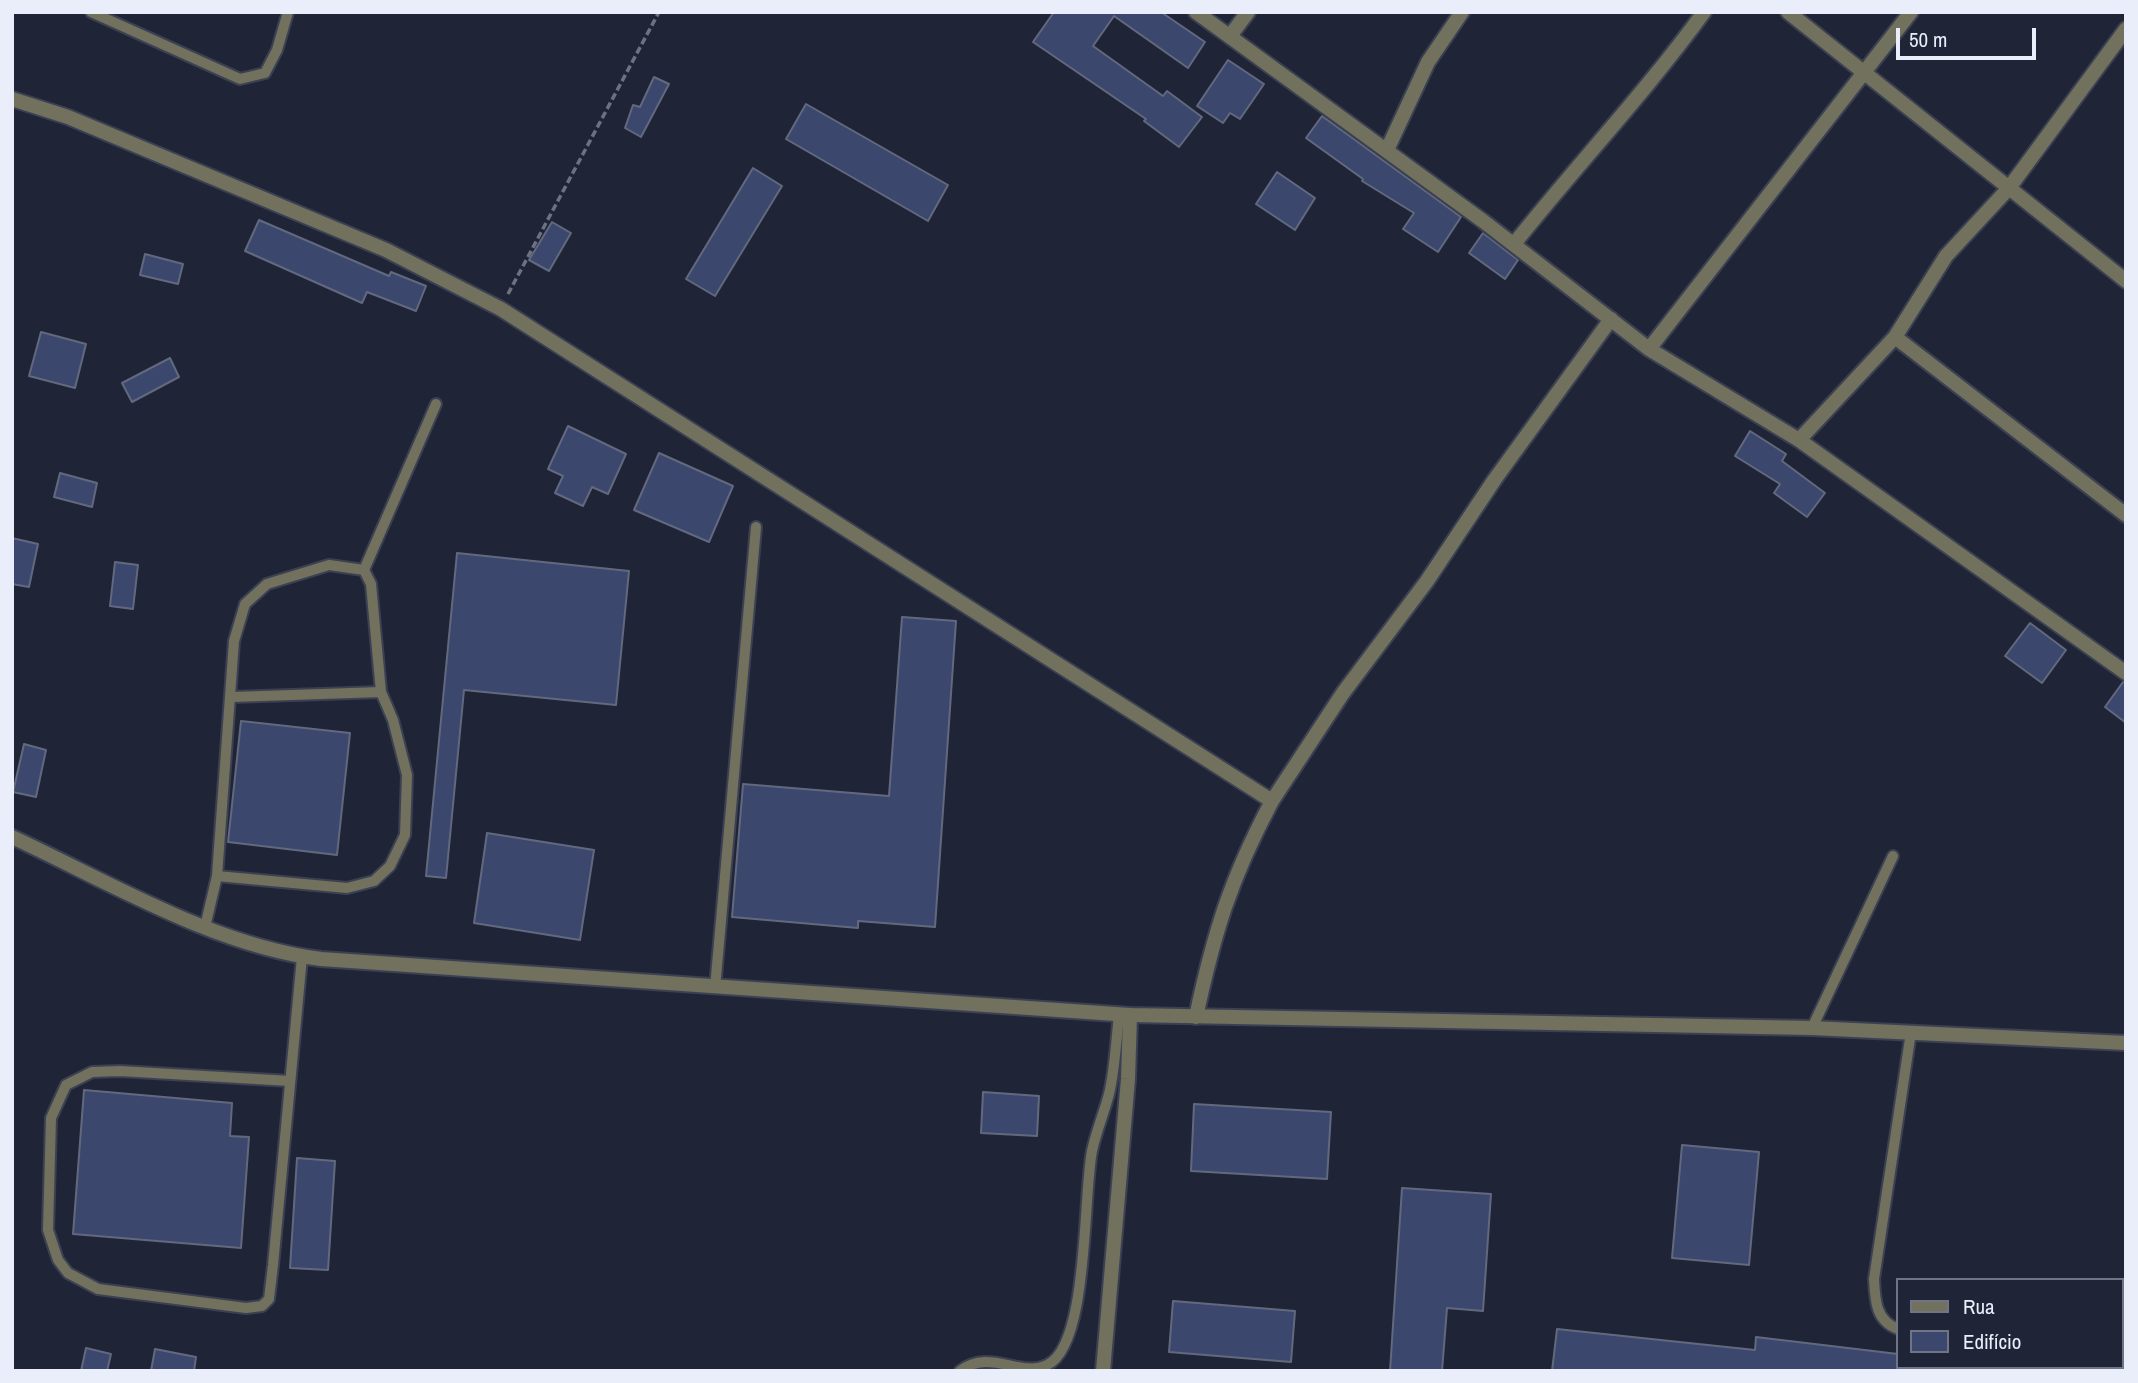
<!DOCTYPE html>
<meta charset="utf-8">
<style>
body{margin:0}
#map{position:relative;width:2138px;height:1383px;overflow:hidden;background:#1f2537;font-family:"Archivo Narrow",sans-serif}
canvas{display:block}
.frame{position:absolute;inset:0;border:14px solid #e9eefa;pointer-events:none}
.legend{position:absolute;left:1896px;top:1278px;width:228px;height:91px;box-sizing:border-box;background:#1f2537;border:2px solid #707585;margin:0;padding:9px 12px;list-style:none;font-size:21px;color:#e9eefa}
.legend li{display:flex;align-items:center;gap:14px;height:35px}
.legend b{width:35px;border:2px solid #707585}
.scale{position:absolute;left:1896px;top:28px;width:140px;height:32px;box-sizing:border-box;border:4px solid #e9eefa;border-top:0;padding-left:9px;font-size:21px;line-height:24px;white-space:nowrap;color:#e9eefa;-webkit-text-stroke:5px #1f2537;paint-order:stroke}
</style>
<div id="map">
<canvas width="2138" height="1383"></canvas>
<div class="frame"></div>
<ul class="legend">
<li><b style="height:9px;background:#71715d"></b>Rua</li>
<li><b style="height:19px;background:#3c476e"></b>Edifício</li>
</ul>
<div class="scale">50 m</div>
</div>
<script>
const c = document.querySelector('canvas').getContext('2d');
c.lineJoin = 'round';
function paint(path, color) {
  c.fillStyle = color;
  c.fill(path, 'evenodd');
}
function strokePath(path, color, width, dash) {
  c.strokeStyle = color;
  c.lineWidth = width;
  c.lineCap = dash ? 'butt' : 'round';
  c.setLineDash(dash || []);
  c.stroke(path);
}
const building = new Path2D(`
 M1054,12h107l44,30 -17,26 -74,-52 -21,30 70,50 4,-5 35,26 -23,30 -35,-26 2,-2 -113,-77z
 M1228,60l36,24 -24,35 -10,-6 -7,10 -26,-17z
 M654,77l15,7 -28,53 -16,-9 8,-23 7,2z
 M806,104l142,81 -20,36 -142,-82z
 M1322,116l139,101 -23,35 -35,-23 11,-16 -52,-32 1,-2 -57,-41z
 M753,168l29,18 -67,110 -29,-17z
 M1277,172l38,26 -20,32 -39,-26z
 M259,220l130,56 2,-4 35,14 -10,25 -49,-19 -5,11 -117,-52z
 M552,222l19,11 -22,38 -20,-11z
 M1483,233l35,27 -13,19 -36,-26z
 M145,254l38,10 -5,20 -38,-9z
 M41,332l45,12 -11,44 -46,-12z
 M170,358l9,19 -47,25 -10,-19z
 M568,426l58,28 -18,40 -16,-7 -9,19 -28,-13 8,-17 -15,-7z
 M1750,431l36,23 -4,7 43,32 -18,24 -33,-24 6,-9 -45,-28z
 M659,453l74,33 -24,56 -75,-32z
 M60,473l37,10 -5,24 -38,-10z
 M12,538l26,6 -9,43 -17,-3z
 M457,553l172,18 -13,134 -152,-15 -18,188 -20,-2z
 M115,562l23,3 -5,44 -23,-3z
 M902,617l54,4 -21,306 -77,-6v7l-126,-11 11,-133 146,12z
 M2030,623l36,27 -24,33 -37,-27z
 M2123,682l3,1v40l-21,-16z
 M241,721l109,12 -13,122 -109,-13z
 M24,744l22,6 -10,47 -23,-5z
 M487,833l107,17 -14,90 -106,-17z
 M84,1090l148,13 -2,33 19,1 -8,111 -168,-14z
 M983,1092l56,4 -2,40 -56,-3z
 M1194,1104l137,8 -4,67 -136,-8z
 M1682,1145l77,7 -10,113 -77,-7z
 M297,1158l38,3 -7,109 -38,-2z
 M1402,1188l89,6 -8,117 -36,-3 -5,63h-52z
 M1173,1301l122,10 -4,51 -122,-10z
 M1557,1329l198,21 1,-13 142,17v17h-346z
 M86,1348l25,6 -4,17h-26z
 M155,1349l41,8 -2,14h-43z`);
paint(building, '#3c476e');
strokePath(building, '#62697e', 2);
const service = new Path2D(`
 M91,12l149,67 25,-6 12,-23 11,-38
 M232,697l149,-5
 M217,876l130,12 27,-7 16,-15 15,-31 2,-60 -14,-55 -12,-28 -10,-108 -7,-14
 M205,927l12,-51 17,-235 11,-37 22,-20 62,-19 35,5 72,-166
 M715,988l41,-461
 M1812,1028l81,-172
 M290,1081l-170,-10 -28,1 -26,13 -15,33 -3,112 10,30 10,13 30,16 148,19 16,-2 7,-7 4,-34 29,-308
 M1898,1329c-22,-8 -23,-28 -24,-50l37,-247
 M2069,1367l3,4
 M960,1371c30,-23 60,7 87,-6 42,-19 36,-170 45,-214 4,-19 12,-38 17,-57 6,-25 7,-53 10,-79`);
const minor = new Path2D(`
 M1196,12l287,209 166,128 150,91 327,233
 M1788,12l338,269
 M1230,36l18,-24
 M12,99l56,18 318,133 115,59 771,492 71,-108 84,-112 68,-102 116,-160
 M1387,150l41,-88 34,-50
 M1514,244c62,-78 131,-151 190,-232
 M1895,337l231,178
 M1649,349l262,-337
 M1799,440l96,-103 51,-81 63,-68 117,-159
 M1196,1017c18,-85 35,-139 76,-216
 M1103,1371l25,-292 2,-64`);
const tertiary = new Path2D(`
 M12,837c97,45 203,109 309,122l809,56 682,13 314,15`);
strokePath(service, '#3b4152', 14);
strokePath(minor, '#3b4152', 18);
strokePath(tertiary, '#3b4152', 18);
strokePath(new Path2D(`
 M508,294l151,-282`), '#6d7282', 3.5, [7, 3.5]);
strokePath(service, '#71715d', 10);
strokePath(minor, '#71715d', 14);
strokePath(tertiary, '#71715d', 14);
</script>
